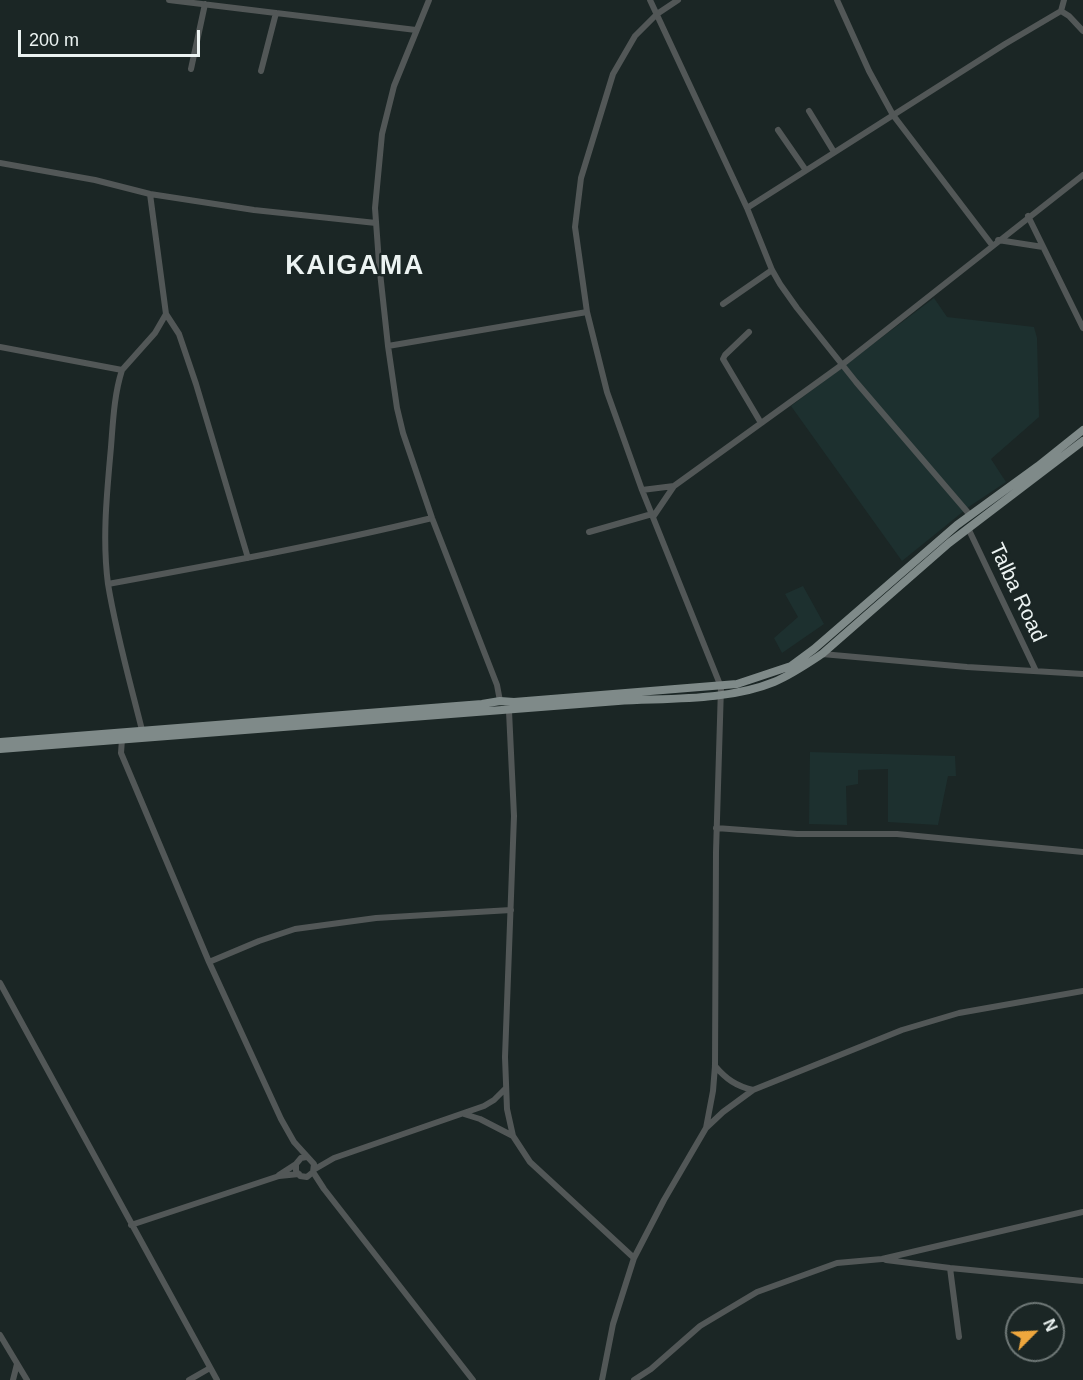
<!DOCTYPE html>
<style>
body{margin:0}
#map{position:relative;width:1083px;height:1380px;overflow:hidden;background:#1b2625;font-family:Helvetica,sans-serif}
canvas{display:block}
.north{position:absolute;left:1005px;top:1302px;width:60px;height:60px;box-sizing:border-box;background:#1b2625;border:2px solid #6f7877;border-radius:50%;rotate:66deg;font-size:16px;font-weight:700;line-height:24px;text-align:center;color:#ecf3f2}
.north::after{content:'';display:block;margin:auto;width:21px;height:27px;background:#efa73d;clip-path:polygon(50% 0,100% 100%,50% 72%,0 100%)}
.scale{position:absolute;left:18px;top:30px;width:182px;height:27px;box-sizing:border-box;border:3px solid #ecf3f2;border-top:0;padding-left:8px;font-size:18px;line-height:21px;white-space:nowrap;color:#ecf3f2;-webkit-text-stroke:4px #1b2625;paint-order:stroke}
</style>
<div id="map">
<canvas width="1083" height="1380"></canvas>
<div class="north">N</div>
<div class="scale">200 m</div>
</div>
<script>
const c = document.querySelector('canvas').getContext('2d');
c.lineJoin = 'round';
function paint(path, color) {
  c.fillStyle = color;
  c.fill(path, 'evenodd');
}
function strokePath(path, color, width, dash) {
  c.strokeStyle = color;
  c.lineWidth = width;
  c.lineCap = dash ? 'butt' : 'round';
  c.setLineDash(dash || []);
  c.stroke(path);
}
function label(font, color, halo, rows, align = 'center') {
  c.font = font + ' Helvetica,sans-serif';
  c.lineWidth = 5;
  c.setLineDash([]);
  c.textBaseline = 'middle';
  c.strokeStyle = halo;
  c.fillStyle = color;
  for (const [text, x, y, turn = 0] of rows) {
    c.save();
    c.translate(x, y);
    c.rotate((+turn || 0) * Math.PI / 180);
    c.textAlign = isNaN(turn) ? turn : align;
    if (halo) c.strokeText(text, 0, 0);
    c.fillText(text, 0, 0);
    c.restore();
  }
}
paint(new Path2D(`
 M934,298l13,19 87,10 3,11 2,79 -48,42 15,23 -36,24 -68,55 -111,-155z
 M803,586l21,38 -42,29 -8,-15 24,-21 -13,-23z
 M810,752l145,4 1,20h-8l-10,49 -50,-3v-53l-30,1v14l-12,2 1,39 -38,-1z`), '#1d302f');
strokePath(new Path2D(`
 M169,0l247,30
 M429,0l-35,86 -12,48 -7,74 4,55 9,83 9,62 6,25 29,85 65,167 3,16
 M650,0l97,208 25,62 8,14 17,24 59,74 114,133
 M678,0l-21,14 -22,22 -22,38 -32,104 -6,49 12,85 20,80 35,98 79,197 -5,165 -1,214 -2,25 -7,37
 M837,0l32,71 24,44 99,130
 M1061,11l8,5 14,15
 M191,69l14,-65
 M261,71l15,-58
 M809,111l25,41
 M778,130l27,39
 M0,163l95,17 55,14 104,16 122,13
 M747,208l258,-164 56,-33 3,-11
 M1028,216l55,112
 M998,240l45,7
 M723,304l49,-34
 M166,314l13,20 17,50 52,174
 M749,332l-24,23 -2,4 38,64
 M388,346l199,-34
 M0,347l122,23
 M642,490l32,-4
 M653,517l21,-31 169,-122 240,-189
 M968,528l68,143
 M589,532l63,-18
 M108,584c109,-20 217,-40 324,-66
 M822,654l145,13 116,7
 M509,711l5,105 -9,241 2,52 6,27 17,26 104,96
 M142,730c-12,-48 -26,-97 -34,-146 -6,-45 -1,-92 3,-137 2,-25 3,-52 11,-77l33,-37 11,-19 -16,-120
 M122,739l-1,14 88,209 72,157 13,23 20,22 -1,8 -6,5 -7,-1 -4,-5v-7l5,-6 5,-1
 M716,828l81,6h100l186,18
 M209,962l50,-21 36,-12 81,-11 135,-8
 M0,983l217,397
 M715,1066c11,13 21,20 38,24
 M464,1114l16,5 33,17
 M315,1169l19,-11 150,-52 10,-6 11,-11
 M313,1172l11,17 149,191
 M279,1175l17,-11
 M131,1225l148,-49 20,-2
 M886,1260l64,8 133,13
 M950,1268l9,69
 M0,1335l27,45
 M13,1380l4,-16
 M189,1380l21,-12
 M602,1380l11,-56 21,-66 30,-58 42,-72 17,-16 30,-22 149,-60 57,-17 124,-22
 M634,1380l17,-11 49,-43 57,-34 80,-29 45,-4 201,-47`), '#525757', 6);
strokePath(new Path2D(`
 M0,742l482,-38 18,-3 14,1 223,-18 54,-18 23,-17 143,-124 81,-59 45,-36
 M0,749l618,-48c50,-3 110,0 156,-19 17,-7 33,-18 48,-28l127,-111 134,-102`), '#7f8a89', 8);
label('21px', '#ecf3f2', '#1b2625', [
 ["Talba Road",1017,593,65]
]);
c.letterSpacing = '1.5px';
label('bold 27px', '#ecf3f2', '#1b2625', [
 ["KAIGAMA",355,267]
]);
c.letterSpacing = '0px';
</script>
